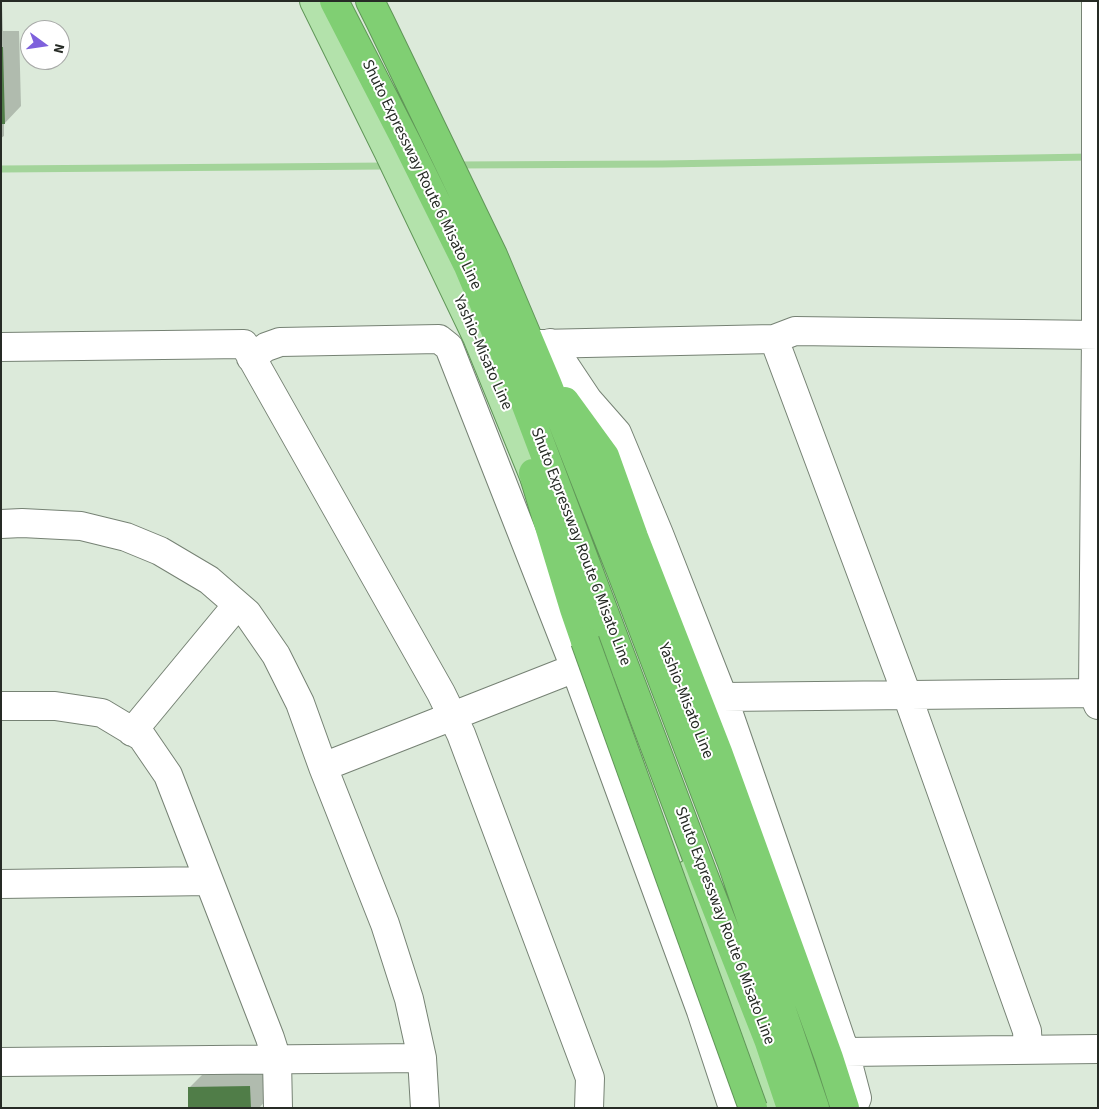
<!DOCTYPE html>
<style>
body{margin:0}
#map{position:relative;width:1099px;height:1109px;overflow:hidden;background:#dceada;font-family:"Source Sans 3",sans-serif}
canvas{display:block}
.frame{position:absolute;inset:0;border:2px solid #262b25;pointer-events:none}
.north{position:absolute;left:20px;top:20px;width:50px;height:50px;box-sizing:border-box;background:#fff;border:1px solid #a8aaa8;border-radius:50%;rotate:104deg;font-size:14px;font-weight:700;line-height:20px;text-align:center;color:#262b25}
.north::after{content:'';display:block;margin:auto;width:18px;height:22px;background:#7e61dc;clip-path:polygon(50% 0,100% 100%,50% 72%,0 100%)}
</style>
<div id="map">
<canvas width="1099" height="1109"></canvas>
<div class="frame"></div>
<div class="north">N</div>
</div>
<script>
const c = document.querySelector('canvas').getContext('2d');
c.lineJoin = 'round';
function paint(path, color) {
  c.fillStyle = color;
  c.fill(path, 'evenodd');
}
function strokePath(path, color, width, dash) {
  c.strokeStyle = color;
  c.lineWidth = width;
  c.lineCap = dash ? 'butt' : 'round';
  c.setLineDash(dash || []);
  c.stroke(path);
}
function label(font, color, halo, rows, align = 'center') {
  c.font = font + ' "Source Sans 3",sans-serif';
  c.lineWidth = 4;
  c.setLineDash([]);
  c.textBaseline = 'middle';
  c.strokeStyle = halo;
  c.fillStyle = color;
  for (const [text, x, y, turn = 0] of rows) {
    c.save();
    c.translate(x, y);
    c.rotate((+turn || 0) * Math.PI / 180);
    c.textAlign = isNaN(turn) ? turn : align;
    if (halo) c.strokeText(text, 0, 0);
    c.fillText(text, 0, 0);
    c.restore();
  }
}
paint(new Path2D(`
 M1,3h1l1,28h16l2,75 -17,18v12l-3,2z
 M272,1065v29l-13,14h-69l-1,-20 22,-22z`), '#0003');
strokePath(new Path2D(`
 M456,165l206,-1 428,-7
 M1,169l386,-3`), '#a3d49a', 7);
paint(new Path2D(`
 M1,47h2l2,77h-4z
 M250,1086l1,22h-63v-21z`), '#507d48');
const minor = new Path2D(`
 M1096,1v334l-3,358 5,12
 M774,339l133,356 120,336 1,19
 M550,343l38,57 29,33 42,101 64,163 69,199 53,156 12,46 -4,10
 M539,344l235,-5 21,-8 303,4
 M1,347l243,-3 197,349 20,41 129,344 -1,30
 M251,358l15,-11 14,-5 159,-3 10,8 126,321 126,343 32,97
 M1,524l21,-1 59,3 45,11 34,14 49,29 38,33 29,42 24,48 23,64 62,157 24,75 13,59 3,50
 M723,697l375,-4
 M1,706h54l47,7 40,24 26,38 102,263 7,22 1,48
 M132,732l105,-127
 M323,767l252,-99
 M1,884l208,-3
 M845,1052l253,-3
 M1,1062l421,-4`);
const major = new Path2D(`
 M314,1l74,150 89,186 65,159
 M580,589l30,76
 M689,874l83,234`);
const highway = new Path2D(`
 M334,1l73,142 61,123 53,126 182,482 66,168 22,66
 M370,1l10,20 113,234 54,128 74,188 111,292 83,245
 M565,401l40,55 29,81 84,215 111,306 16,50
 M533,473l41,136 11,32`);
strokePath(minor, '#768274', 30);
strokePath(major, '#609658', 30);
strokePath(highway, '#609658', 30);
strokePath(minor, '#fff', 28);
strokePath(major, '#b3e2ab', 28);
strokePath(highway, '#80cf73', 28);
const highwayBridge = new Path2D(`
 M585,641l168,467`);
strokePath(highwayBridge, '#609658', 30, []);
strokePath(highwayBridge, '#80cf73', 28);
label('16px', '#262b25', '#fff', [
 ["Shuto Expressway Route 6 Misato Line",421,175,64],
 ["Yashio-Misato Line",482,353,66],
 ["Shuto Expressway Route 6 Misato Line",580,547,69],
 ["Yashio-Misato Line",685,701,68],
 ["Shuto Expressway Route 6 Misato Line",724,926,69]
]);
</script>
